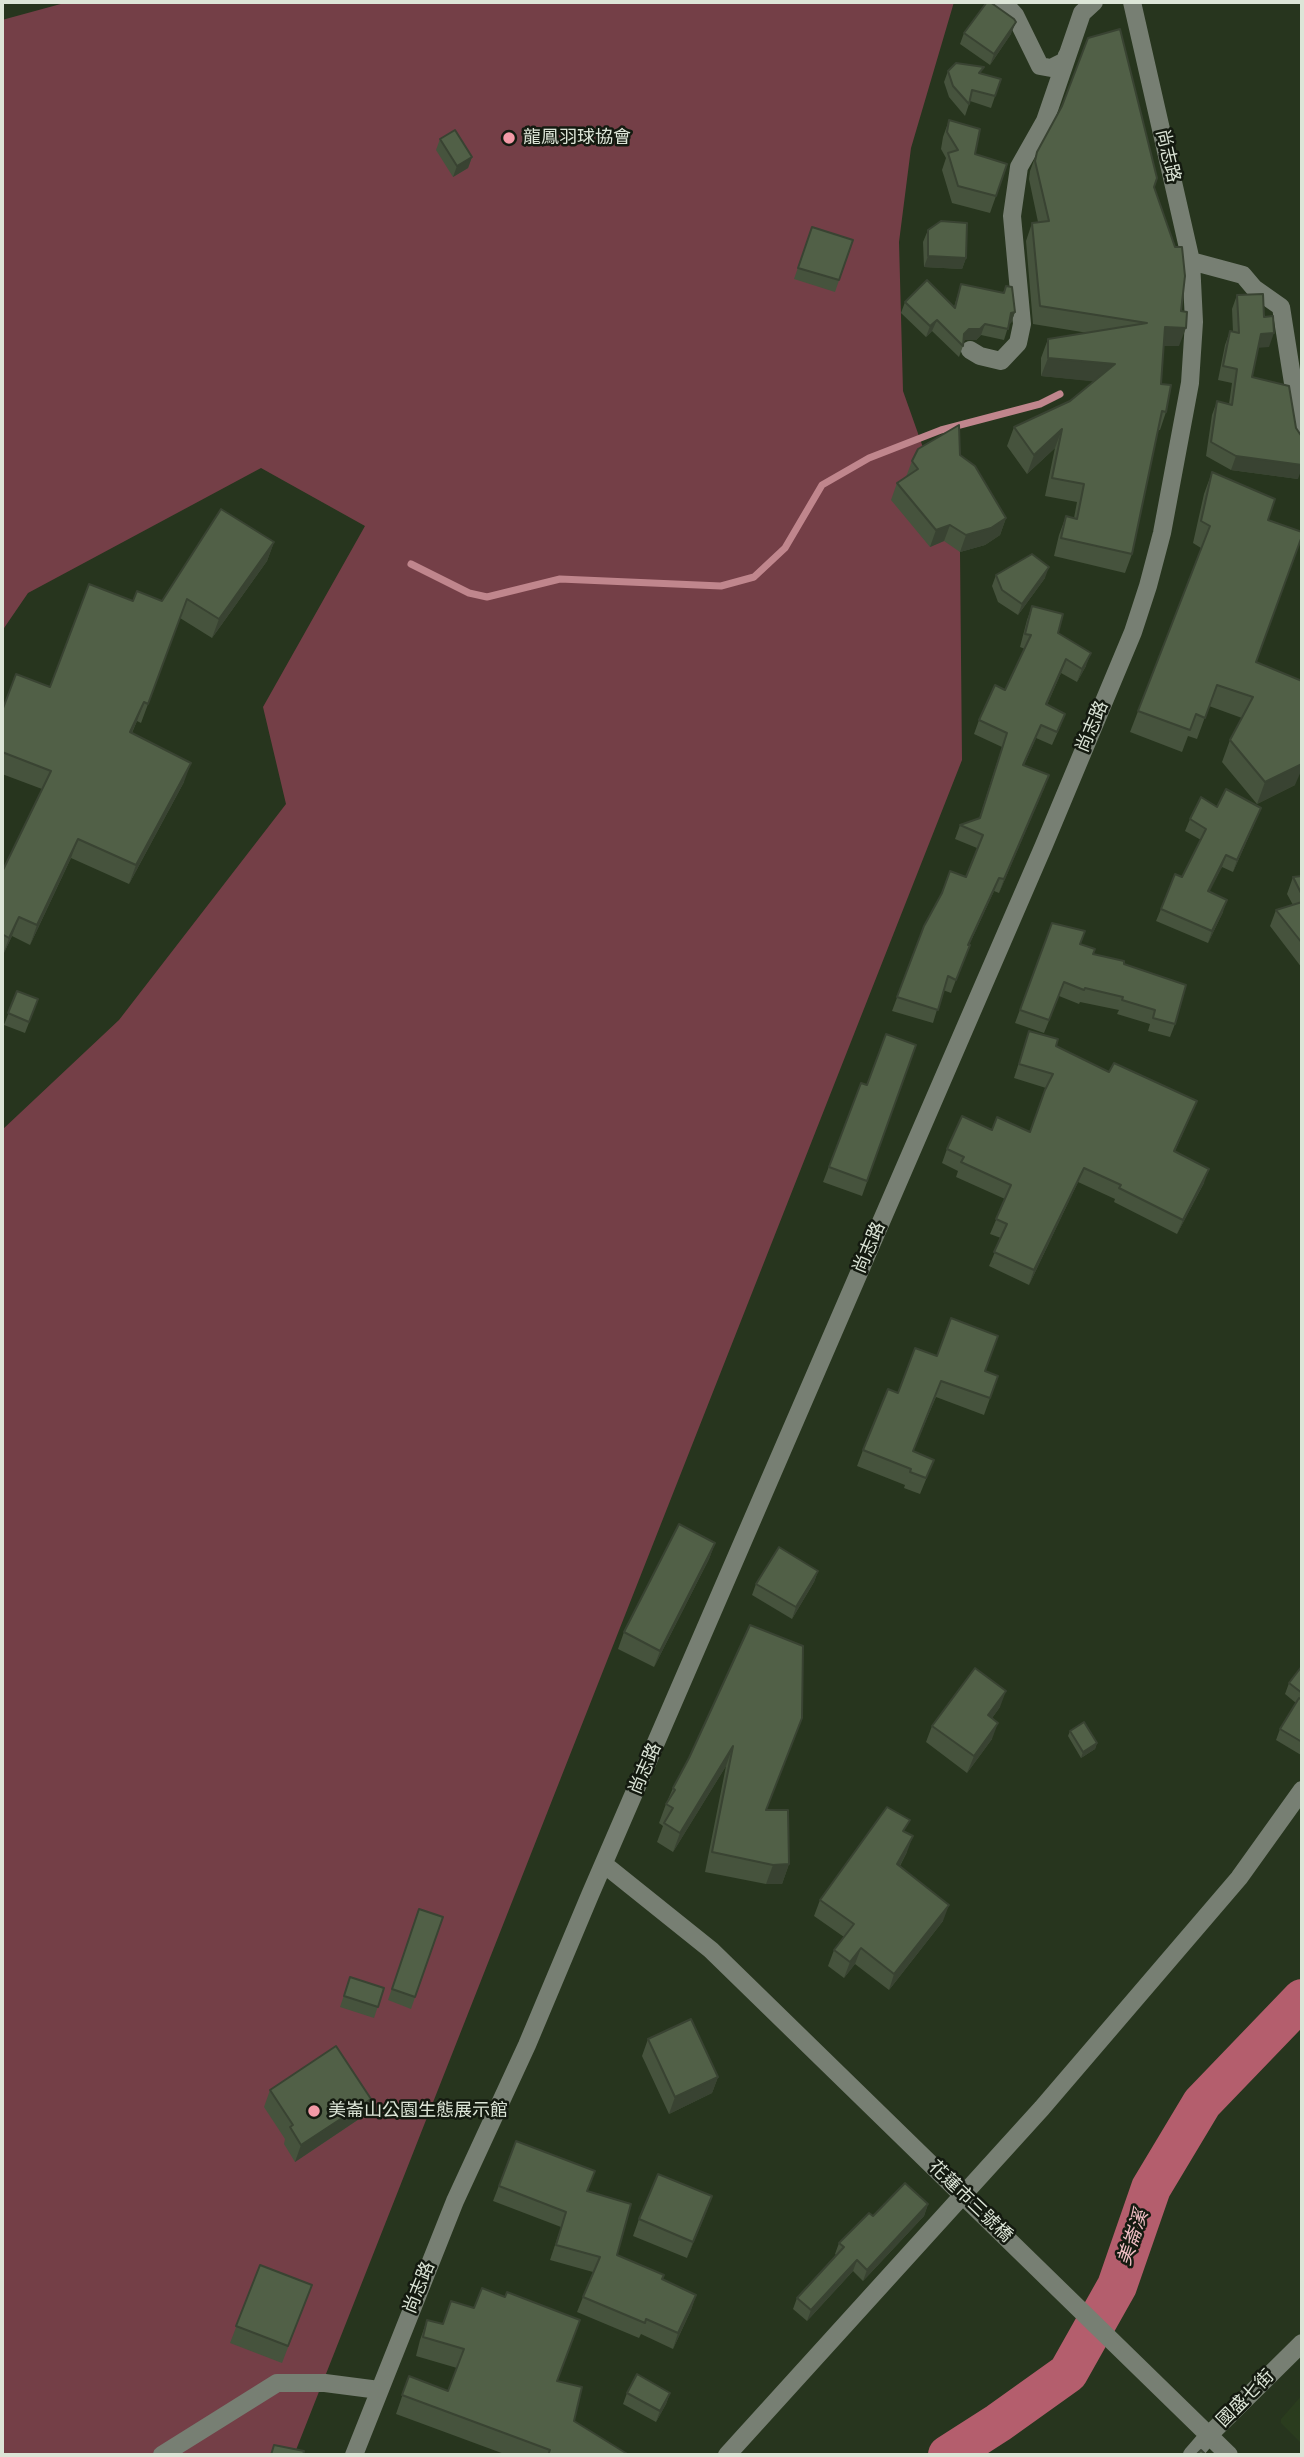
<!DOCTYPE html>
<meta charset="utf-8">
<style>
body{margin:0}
#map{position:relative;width:1304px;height:2457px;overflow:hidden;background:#27351e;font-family:"Roboto Condensed",sans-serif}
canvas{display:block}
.frame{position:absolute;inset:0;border:4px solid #dce5d7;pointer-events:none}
</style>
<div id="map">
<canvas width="1304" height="2457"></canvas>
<div class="frame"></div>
</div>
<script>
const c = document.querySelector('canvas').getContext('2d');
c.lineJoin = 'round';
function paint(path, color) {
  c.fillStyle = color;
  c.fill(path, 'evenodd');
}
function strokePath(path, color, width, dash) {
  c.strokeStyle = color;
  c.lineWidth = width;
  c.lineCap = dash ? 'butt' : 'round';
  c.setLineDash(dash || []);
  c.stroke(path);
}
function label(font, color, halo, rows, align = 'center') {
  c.font = font + ' "Roboto Condensed","Noto Sans TC",sans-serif';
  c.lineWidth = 5;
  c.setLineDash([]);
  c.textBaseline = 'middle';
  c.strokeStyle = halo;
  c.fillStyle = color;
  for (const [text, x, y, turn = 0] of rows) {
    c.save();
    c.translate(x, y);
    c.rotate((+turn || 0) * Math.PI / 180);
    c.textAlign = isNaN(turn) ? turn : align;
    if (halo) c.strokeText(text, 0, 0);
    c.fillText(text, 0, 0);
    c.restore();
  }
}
paint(new Path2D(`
 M1302,2395v49l-21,-21v-4z`), '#2a3c1e');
paint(new Path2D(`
 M68,2h886l-43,146 -12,94 4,149 57,161 2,208 -668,1695h-292v-1325l117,-110 167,-216 -23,-97 102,-181 -104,-58 -233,125 -26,38v-611z`), '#743f47');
strokePath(new Path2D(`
 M411,564l58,29 18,4 73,-18 161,7 33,-9 31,-29 37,-63 47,-27 72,-28 99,-26 20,-10`), '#c0868d', 7);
strokePath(new Path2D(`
 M948,2455l50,-32 70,-50 49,-87 34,-98 51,-85 100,-104`), '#b45e6d', 40);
strokePath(new Path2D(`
 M1003,2l12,13 25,51 11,2 14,-7 2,-6
 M1191,261l52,14 11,13 27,19 21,133
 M970,350l10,6 21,5 17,-18 4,-19 -10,-108 7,-49 26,-46 37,-108 12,-11
 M605,1865l106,85 518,505
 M162,2455l115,-72h48l54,7
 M354,2455l101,-254 72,-156 63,-150 454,-1050 89,-213 15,-46 14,-53 28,-150 4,-61 -3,-61 -59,-259
 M727,2455l315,-347 197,-230 63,-88
 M1192,2455l19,-22 91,-90`), '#777f73', 18);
paint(new Path2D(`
 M964,33l47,1 -21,31 -30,-21z
 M948,71l34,3 19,5 -10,29 -21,-7 -5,15 -16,-19 -5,-15z
 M949,120l26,34 21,42 -6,17 -38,-10 -10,-33 4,-12 -5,-9 2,-12z
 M440,139l32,18 -4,11 -15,9 -17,-27z
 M1037,152l117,35 27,124 -2,35h-15l-3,38 5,28 -6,18h-2l-26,124 -7,19 -71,-17 5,-21 7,-19 8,2 3,-16 -32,-6 10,-48 -28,26 -20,-28 7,-19 56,-26 24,-20 -53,-5v-18l7,-19 40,-6 -55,-9 -7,-83 6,-18 6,-1 -9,-43 1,-8z
 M812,227l41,13 -18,52 -41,-13z
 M928,230l38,28 -4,11 -38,-2 -1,-25z
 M961,284l42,9 3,-7 9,26 -4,11 -2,1 -5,16 -23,-5 -5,5h-11l-1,1 -1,5 -4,11 -27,-26 -6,6 -25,-24 4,-11 49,5z
 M1237,295l27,22 5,30h-11l-6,30 46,102 -67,-9 -25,-14 6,-41 5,-14 12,3 3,-21 -14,-3 7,-35 5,-14 3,1 -1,-23z
 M960,455l46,63 -6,17 -15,10 -25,7 -16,-11 -14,6 -39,-47 6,-17 9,-6 6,-16z
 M1212,472l56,48 -12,142 39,123 -38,19 -35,-42 8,-22 12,-22 -33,-12 -12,33 -9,-3 -6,16 -52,-20 71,-184 -8,-5 11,-49z
 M274,542l-7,19 -55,77 -32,-20 -39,105 -4,-2 -5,12 52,49 -55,102 -58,-26 -41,87 -18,-9 -10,21v-85l40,-83 -40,-15v-63l48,-24 83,-86h29z
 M996,575l49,3 -27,37 -20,-13 -6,-16z
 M1032,606l26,27 28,33 -9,16 -16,-9 -14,32 18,9 -5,13 -8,18 -16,-7 -12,27 25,10 -50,118 -5,-2 -25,54 -18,48 -8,-3 -10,33 -41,-12 32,-85 42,-49 11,-29 -22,-9 5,-14 19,-6 23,-72 -28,-13 5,-14 26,-30 20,-41 -5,-2 7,-27z
 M1217,807l39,13 -23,52 -11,-5 -13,24 14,21 -15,31 -52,-22 5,-12 21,-32 19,-37 -16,-9 5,-12z
 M1302,876v92l-32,-42 6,-16 17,-5 -6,-11 6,-17z
 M1052,923l41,31 31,10 51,60 -5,13 -22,-6 2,-7 -33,-10 2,-4 -39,-8 -1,2 -20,-8 -15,37 -29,-10z
 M17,991l21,8 -13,34 -21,-8z
 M1029,1031l27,15 135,69 -16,36 29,32 -27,51 -63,-32 1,-3 -37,-17 -49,103 -40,-19 12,-28 -11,-4 15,-35 -49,-22 2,-6 -16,-8 5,-14 45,-19 38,2 16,-44 -32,-10z
 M916,1045l-54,151 -39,-14 38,-99 6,2z
 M937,1356l61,20 -14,39 -48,-18 -23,54 21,9 -14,34 -16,-6 1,-3 -48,-19 6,-16 35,-57z
 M715,1543l-6,16 -55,108 -36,-18 6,-17z
 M818,1571l-4,11 -22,37 -40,-24 4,-11z
 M1302,1666v88l-1,1 -25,-15 4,-11 16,-26 -11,-9 4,-11z
 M1000,1707l-8,11v21l-25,34 -41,-31 6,-16z
 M802,1718l-36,92 23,54 -7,20h-16l-61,-12 21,-106 -53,86 -16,-10 6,-16 -4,-3 7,-19 7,-16 16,-30z
 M1070,1731l27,12 -2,6 -14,9 -13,-22z
 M905,1832l2,20 -7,14 43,55 -54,69 -34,-26 -11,14 -16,-12 6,-16 10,-13 -30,-21 6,-16z
 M419,1909l24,8 -32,92 -23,-9z
 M350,1977l34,11 -10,30 -34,-11z
 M648,2039l70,38 -6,16 -43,21 -27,-58z
 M270,2090l95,25 -70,47 -11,-18 1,-5 -21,-32z
 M516,2141l71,51 30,63 46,24 33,16 -5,15 -18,39 -32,-15 -2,4 -62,-26 16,-40 -43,-12 11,-33 -68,-26z
 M712,2196l-25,62 -54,-22 6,-17z
 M928,2204l-4,12 -61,65 -10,-10 -46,50 -14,-12 4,-11 39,-43 -1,-1 4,-11 34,-27z
 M260,2265l52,20 -30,78 -52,-20z
 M427,2320l130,61 17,40 55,34h-122l-111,-41 13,-38 39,15 9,-23 -41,-12 4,-16z
 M627,2393h43l-4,11 -10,18 -33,-18z`), '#46533d');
paint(new Path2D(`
 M1016,22l-5,12 -21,31 4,-11z
 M472,157l-4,11 -15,9 4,-11z
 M928,256l38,2 -4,11 -38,-2z
 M1015,312l-4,11 -4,1 4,-11z
 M937,320l-5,11 -6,6 4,-11z
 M985,324l-4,11 -5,5h-11l-5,5 4,-11 5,-5z
 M1165,327l21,1 -7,18h-21z
 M1274,333l-5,14 -13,1 5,-14z
 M1048,358l67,6 -7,19 -67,-7z
 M1062,429l-7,19 -28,26 7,-19z
 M1236,456l66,9v3l-4,11 -67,-9z
 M1006,518l-6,17 -15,10 -25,7 6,-17z
 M950,525l-6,16 -14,6 6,-17z
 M274,542l-7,19 -55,77 7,-19z
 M1049,567l-4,11 -27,37 4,-11z
 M1091,653l-5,13 -9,16 5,-13z
 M1066,659l-5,14 -20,45 5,-14z
 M144,702l-7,19 -14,30 7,-19z
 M1041,725l-5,13 -18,41 5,-14z
 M191,763l-7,19 -55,102 7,-19z
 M1302,764v5l-7,16 -38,19 8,-22z
 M1049,775l-5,14 -45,104 5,-14z
 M1261,808l-5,12 -23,52 4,-12z
 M78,839l-7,19 -41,87 7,-20z
 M1226,855l-4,12 -18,36 4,-12z
 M999,878l-5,13 -31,67 5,-13z
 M1227,900l-4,12 -15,31 4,-12z
 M19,917l-7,19 -10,21 7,-19z
 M1084,1168l-6,14 -49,103 5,-15z
 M1209,1169l-5,14 -27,51 6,-14z
 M715,1543l-6,16 -55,108 6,-16z
 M818,1571l-4,11 -22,37 4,-12z
 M1006,1691l-6,16 -18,25 6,-17z
 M998,1723l-6,16 -25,34 7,-17z
 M1097,1743l-2,6 -14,9 2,-6z
 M733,1746l-7,20 -53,86 7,-19z
 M913,1836l-6,16 -15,28 5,-16z
 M789,1864l-7,20h-16l7,-19z
 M949,1905l-6,16 -54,69 5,-16z
 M861,1948l-6,16 -11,14 6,-16z
 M718,2077l-6,16 -43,21 6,-17z
 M371,2099l-6,16 -70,47 6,-17z
 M712,2196l-6,17 -19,45 6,-16z
 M928,2204l-4,12 -61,65 4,-11z
 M857,2260l-4,11 -46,50 4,-11z
 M696,2295l-5,15 -18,39 5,-16z
 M670,2393l-4,11 -10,18 4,-11z`), '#394332');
const building = new Path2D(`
 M987,2h3l24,17 2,3 -22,32 -30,-21z
 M1120,29l37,149 -3,9 21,60h7l3,29 -4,35 6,1 -1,16 -21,-1 -4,57 10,1 -5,27 -4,-1 -30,143 -71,-16 5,-22 11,3 7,-35 -32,-6 10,-49 -28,26 -20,-28 56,-26 45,-37 -67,-6v-19l99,-16 -107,-17 -8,-83 17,-2 -14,-60 2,-9 25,-46 26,-68z
 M956,63l28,4 -5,6 22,6 -6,17 -23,-6 -3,14 -16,-18 -5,-15z
 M949,120l31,9 -5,25 32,10 -11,32 -38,-10 -10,-33 10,-3 -11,-18z
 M455,130l17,27 -15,9 -17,-27z
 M941,221l26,2 -1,35 -38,-2v-26z
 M812,227l41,13 -14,40 -41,-12z
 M927,280l28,28 6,-24 43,9 2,-7 6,1 3,25 -4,1 -3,16 -23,-5 -5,5h-11l-5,5 -1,12 -26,-26 -7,6 -25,-24z
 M1263,294l1,23 9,-1 1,17 -13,1 -9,43 37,9 7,42 6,9v28l-66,-9 -25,-14 6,-41 15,4 5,-36 -14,-3 7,-35 9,2 -2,-38z
 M959,425l1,30 15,11 31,52 -15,10 -25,7 -16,-10 -14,5 -39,-47 21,-14 -6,-8 6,-12z
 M1212,472l63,27 -7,21 34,12v4l-46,126 46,19v83l-37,18 -35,-42 23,-43 -36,-12 -12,33 -9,-4 -6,16 -52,-19 72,-185 -9,-5z
 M221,509l53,33 -55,77 -32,-20 -39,105 -4,-2 -14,30 61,31 -55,102 -58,-26 -41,86 -18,-8 -10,21 -7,-4v-62l49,-101 -49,-19v-41l14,-37 34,13 39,-103 44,17 4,-10 25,10z
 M1032,554l17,13 -27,37 -20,-14 -6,-15z
 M1032,606l31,8 -5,19 33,20 -9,16 -16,-10 -20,45 19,10 -8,18 -16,-7 -18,40 26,10 -45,104 -5,-1 -31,67h2l-14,35 -8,-4 -10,34 -41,-13 27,-71 18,-33 8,-22 16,6 17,-42 -23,-10 20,-7 27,-85 -28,-13 16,-35 10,5 26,-55 -6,-1z
 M1226,789l35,19 -24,52 -11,-5 -18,36 19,9 -15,31 -51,-22 14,-35 7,3 24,-48 -16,-10 11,-22 16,10z
 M1302,876v19l-9,-18z
 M1302,902v41l-26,-33z
 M1052,923l33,8 -5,13 15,5 -2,5 31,7v3l62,21 -11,39 -22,-6 2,-8 -33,-10 1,-3 -38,-9 -1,2 -20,-8 -15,38 -29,-10z
 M17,991l21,8 -9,23 -21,-9z
 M1029,1031l29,8 -2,7 53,26 5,-9 83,38 -23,50 35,18 -26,51 -64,-32 2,-3 -37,-17 -50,102 -40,-18 13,-28 -11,-5 15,-34 -50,-23 3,-5 -17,-8 15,-33 30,14 5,-13 33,15 15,-42 8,-16 -34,-10z
 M886,1034l30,11 -49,136 -38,-14 32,-84 6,2z
 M951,1318l47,18 -13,35 13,5 -8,22 -49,-17 -28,70 21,9 -8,18 -16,-6 1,-3 -48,-19 25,-61 10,4 17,-45 22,8z
 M679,1524l36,19 -55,108 -36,-19z
 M779,1547l39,24 -22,36 -40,-23z
 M750,1625l53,21 -1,72 -36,92h22l1,54 -16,1 -61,-13 21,-106 -53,87 -16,-10 9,-15 -7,-4 9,-14 -2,-2 16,-30z
 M1302,1666v27l-13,-10z
 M975,1668l31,23 -18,24 10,8 -24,33 -42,-30z
 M1299,1698l3,2v42l-22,-13z
 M1084,1722l13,21 -14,9 -13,-21z
 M887,1807l23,13 -7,11 10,5 -16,28 52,41 -55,69 -33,-26 -11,14 -16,-12 20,-26 -34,-24z
 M419,1909l24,8 -28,80 -23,-8z
 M350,1977l34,11 -6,19 -34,-11z
 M691,2019l27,58 -43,20 -27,-58z
 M336,2046l35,53 -70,46 -11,-18 3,-2 -23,-35z
 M516,2141l79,30 -8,20 44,13 -14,51 47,20 -2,4 34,16 -18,38 -32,-14 -1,4 -62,-26 17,-40 -44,-12 10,-33 -67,-26z
 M658,2174l54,22 -19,46 -54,-23z
 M905,2183l23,21 -61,66 -10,-10 -46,50 -14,-12 47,-51 -5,-4 30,-30 4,3z
 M260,2265l52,20 -24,61 -52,-20z
 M482,2288l23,9 2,-5 73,28 -23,61 25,6 -8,34 55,34h-81l2,-5 -148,-55 7,-19 39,15 16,-42 -41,-12 4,-17 16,4 8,-23 23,7z
 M637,2374l33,19 -10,18 -33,-18z
 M274,2445l30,6 -1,4h-32z
 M1201,2450l5,5h-10z`);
paint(building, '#516047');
strokePath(building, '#394332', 2);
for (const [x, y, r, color] of [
 [509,138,7,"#f39aa7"],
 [314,2111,7,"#f39aa7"]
]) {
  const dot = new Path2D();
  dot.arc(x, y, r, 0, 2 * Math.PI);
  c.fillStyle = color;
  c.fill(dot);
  strokePath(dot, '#141a10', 2.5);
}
label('18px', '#dce5d7', '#141a10', [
 ["龍鳳羽球協會",523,138],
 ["美崙山公園生態展示館",328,2111]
], 'left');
label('18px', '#dce5d7', '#141a10', [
 ["尚志路",1167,156,77],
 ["尚志路",1093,727,-67],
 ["尚志路",870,1248,-67],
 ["尚志路",646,1769,-67],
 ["花蓮市三號橋",970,2202,44],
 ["尚志路",420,2288,-68],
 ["國盛七街",1246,2399,-45]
]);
label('italic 19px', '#f2c0c6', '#141a10', [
 ["美崙溪",1134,2238,-71]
]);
</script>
